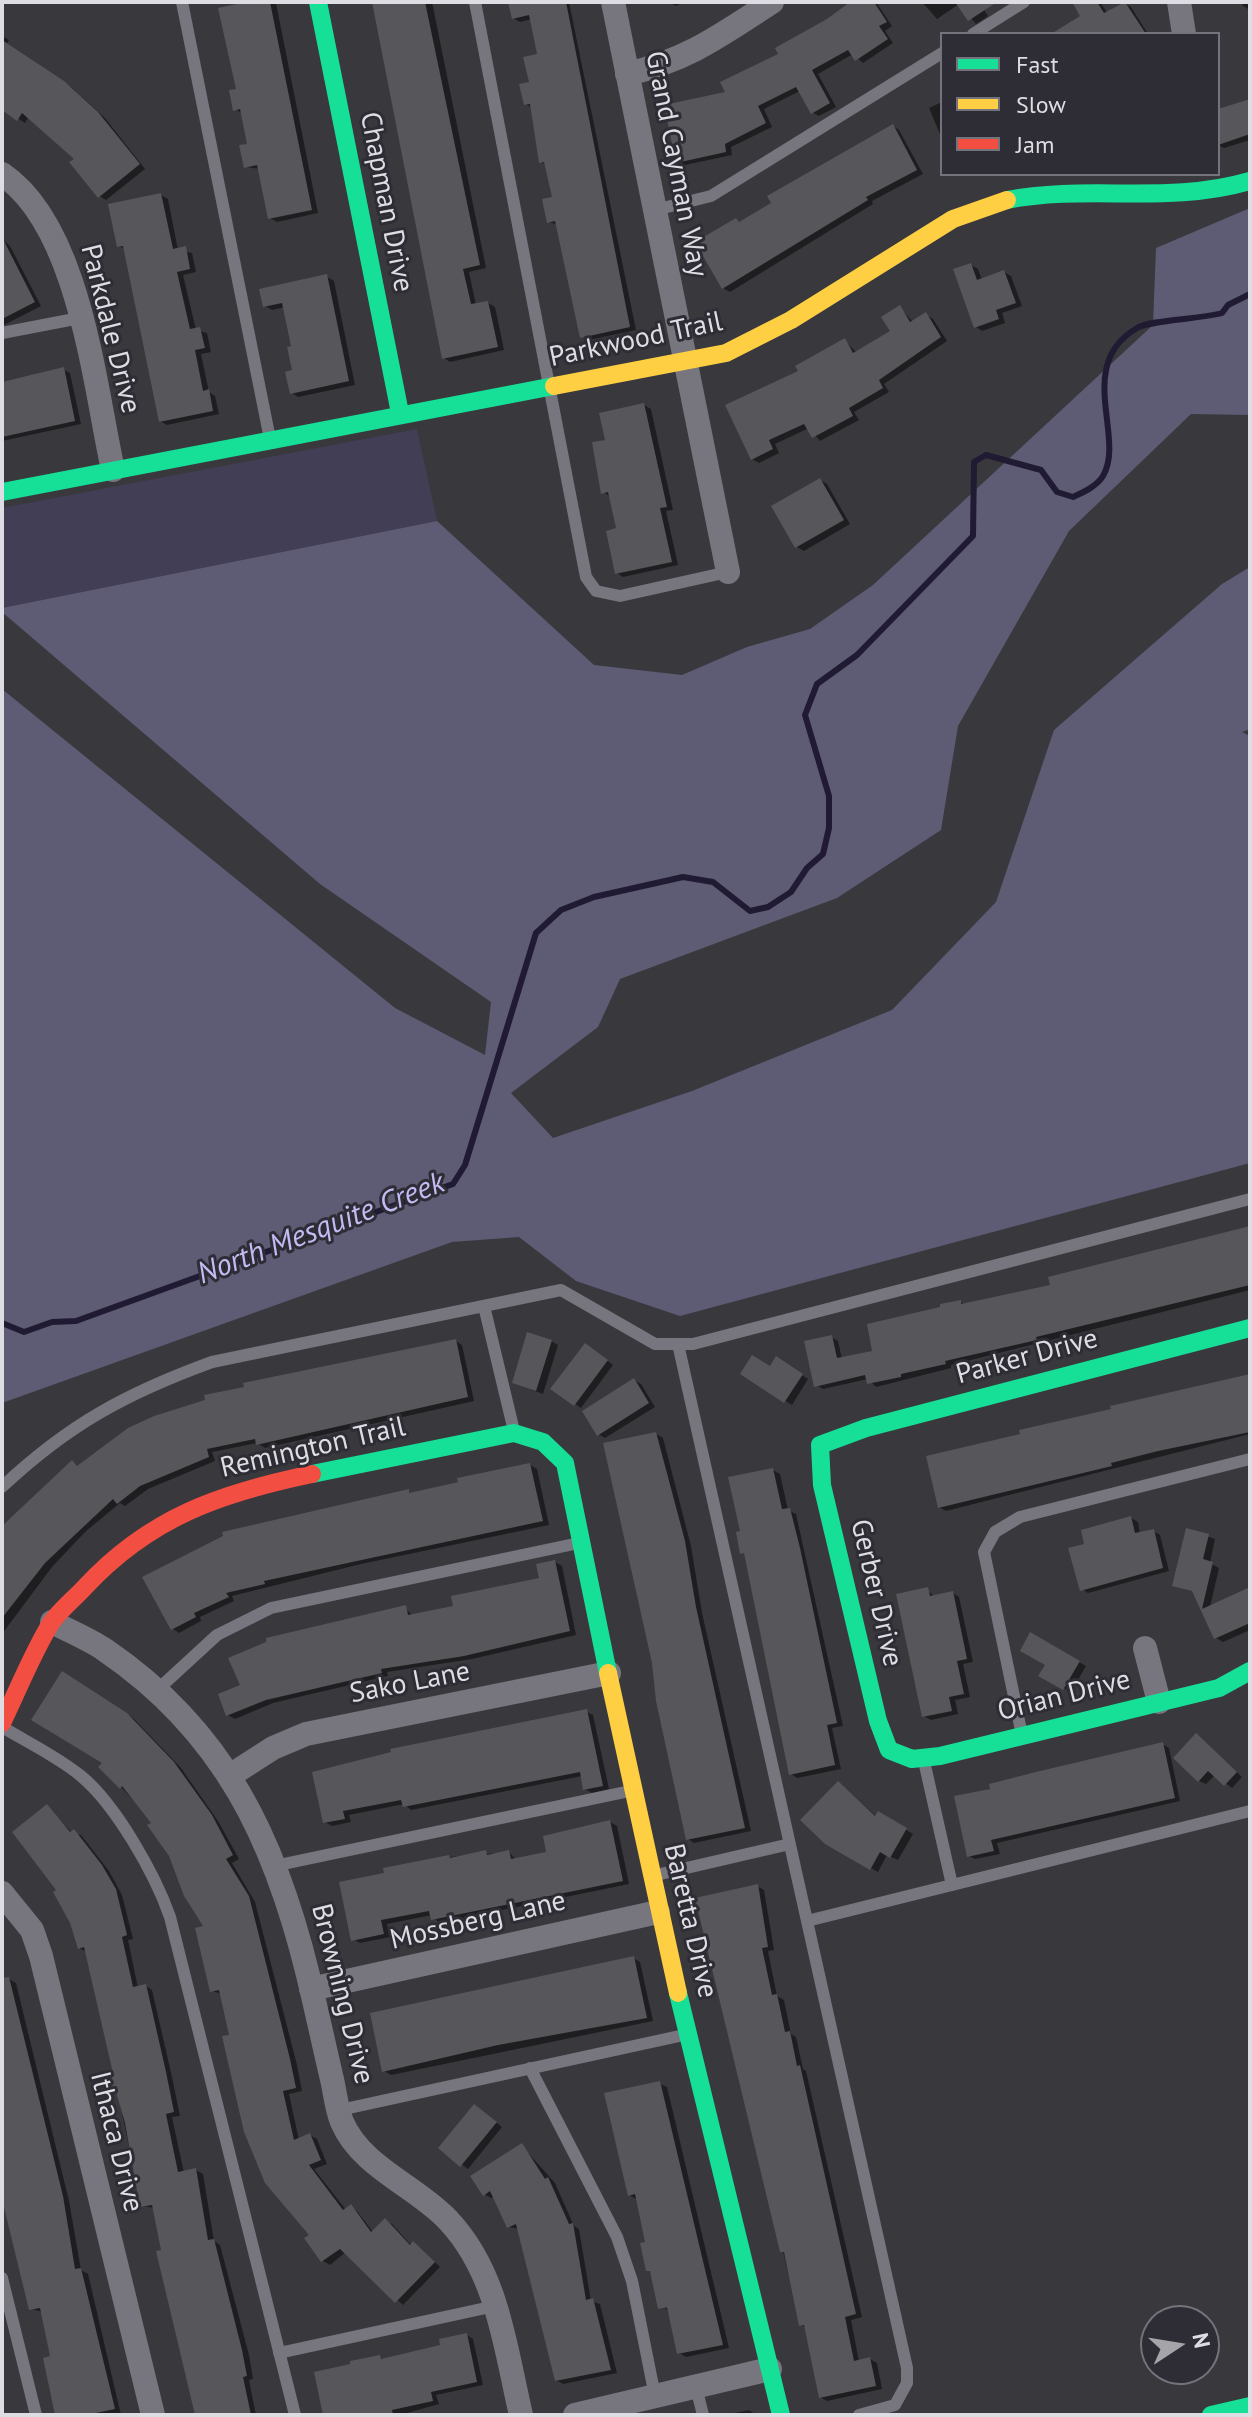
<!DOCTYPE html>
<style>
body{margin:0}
#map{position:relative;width:1252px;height:2417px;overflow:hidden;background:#39393d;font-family:"PT Sans",sans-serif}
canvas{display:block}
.frame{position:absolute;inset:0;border:4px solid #dddde3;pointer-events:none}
.legend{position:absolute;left:940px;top:32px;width:280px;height:144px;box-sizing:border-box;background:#2e2d35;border:2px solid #74737b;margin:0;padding:10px 14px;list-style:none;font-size:24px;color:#dddde3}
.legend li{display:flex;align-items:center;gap:16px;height:40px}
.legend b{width:40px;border:2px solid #74737b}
.north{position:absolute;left:1140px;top:2305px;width:80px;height:80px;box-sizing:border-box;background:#2e2d35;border:2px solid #74737b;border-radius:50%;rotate:78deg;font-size:22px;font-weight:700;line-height:32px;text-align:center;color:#dddde3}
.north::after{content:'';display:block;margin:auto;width:28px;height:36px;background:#a4a4a9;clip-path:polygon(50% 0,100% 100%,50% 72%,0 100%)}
</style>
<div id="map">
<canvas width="1252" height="2417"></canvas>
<div class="frame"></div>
<ul class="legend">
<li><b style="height:10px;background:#16e098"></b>Fast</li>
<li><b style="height:10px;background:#ffcf43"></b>Slow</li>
<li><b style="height:10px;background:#f24e42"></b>Jam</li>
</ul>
<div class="north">N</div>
</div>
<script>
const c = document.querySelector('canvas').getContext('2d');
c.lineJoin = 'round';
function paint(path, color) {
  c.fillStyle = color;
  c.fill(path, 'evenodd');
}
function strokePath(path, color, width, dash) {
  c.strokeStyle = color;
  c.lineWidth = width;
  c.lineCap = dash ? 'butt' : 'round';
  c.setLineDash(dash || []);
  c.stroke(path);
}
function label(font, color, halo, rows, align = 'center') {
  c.font = font + ' "PT Sans",sans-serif';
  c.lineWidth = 6;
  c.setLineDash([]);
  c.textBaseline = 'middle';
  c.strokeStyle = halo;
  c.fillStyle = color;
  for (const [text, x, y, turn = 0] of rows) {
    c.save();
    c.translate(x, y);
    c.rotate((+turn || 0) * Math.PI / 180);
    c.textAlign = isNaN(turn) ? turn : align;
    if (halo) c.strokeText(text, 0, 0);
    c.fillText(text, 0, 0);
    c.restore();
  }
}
paint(new Path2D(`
 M417,429l20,92 -435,87v-100z`), '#423e56');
paint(new Path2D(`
 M1250,208v207l-59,-1 -122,117 -111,195 -17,104 -104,68 -217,81 -22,48 -87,66 42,45 139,-47 200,-81 104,-108 58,-172 168,-146 28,-17v162l-8,3 8,4v427l-570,153 -104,-35 -57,-44 -67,5 -450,161v-714l393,319 90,47 6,-53 -171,-118 -318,-272v-4l435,-87 157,144 88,10 65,-28 63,-18 63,-44 280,-260 3,-77z`), '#5e5b75');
paint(new Path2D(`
 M257,2l19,1 42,210 -41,9 -7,-4 -10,-49 -14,-2 4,-22 -7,-31 -8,-5z
 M373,2h59l54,266 -17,4 7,33 12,-2 7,4 9,43 -54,12 -6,-4z
 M510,2h59l67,328 -47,10 -7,-4 -24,-111 -9,-3 5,-24 -7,-33 -6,-3 -8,-54 -8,-4 15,-48 -8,-37 -12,3 -7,-4z
 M668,2h15l-7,4z
 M855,2h21l16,24 -7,5 8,12 -30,20 -10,-9 -35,20 18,33 -17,9 -7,-4 -12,-21 -36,18 8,18 -41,20 1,8 -47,10 -7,-4 50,-67z
 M922,2h57l9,14 -12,8 -17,-20 -22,15z
 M1086,2h14l8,12 16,-11 7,4 17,27h-94l29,-18z
 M1242,2h8v8l-7,-4z
 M2,36l7,4 -3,5 65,42 34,31 40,51 -39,31 -7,-4 -22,-37 -48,-43 -4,7 -23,-15z
 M1250,101v39l-26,8 -6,-3v-34z
 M942,102v37l-13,-31z
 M893,126l6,4 24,44 -51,27 1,3 -143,88 -7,-4 13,-68 5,3z
 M161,195l7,4 10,51 14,3 4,19 -13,3 13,55 11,3 4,19 -10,2 8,38 6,4 4,18 -52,11 -7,-4 -34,-171 -7,-4z
 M2,239l8,7 31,60 -39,20z
 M971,265l7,4 4,11 22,-8 7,4 11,30 -20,7 3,10 -23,8 -6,-4z
 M327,277l7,4 21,104 -57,12 -6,-4 1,-46 -8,-40 -13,3 -7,-4z
 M900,308l14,15 12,-8 7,4 14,22 -63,43 5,8 -35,20 5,8 -39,21 -11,-13 -34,16 4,9 -20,10 -7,-4 49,-87 44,-31 12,12 36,-21z
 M63,369l7,4 11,51 -79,17v-59z
 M644,405l7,4 22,101 -7,1 12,54 -55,12 -6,-4 1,-43 -7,-33 -8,-5z
 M820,480l7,4 23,40 -46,27 -7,-4z
 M1250,1228v62l-299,75v3l-75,19 -8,-8 -45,10 -7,-4 15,-48 7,4 4,18 33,-7 85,-50 6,3 86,-18z
 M456,1341l6,4 12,56 -209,47 -8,-5 -45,9 3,9 -67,28 -23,17 -5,-3 -35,29 -33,35 -50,67v-107l70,-65 7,5z
 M551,1341l7,4 -15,49 -29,-11z
 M592,1349l21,16 -32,43 -6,-4z
 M777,1359l31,20 -16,26 -50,-32 28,-4z
 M1250,1374v60l-304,77 -7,-4 174,-97z
 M634,1380l7,4 14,23 -50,31 -7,-4z
 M656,1434l7,4 28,108 11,67 49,218 -57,12 -6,-4 -34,-176 -17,-68 3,-1z
 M530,1465l7,4 12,56 -188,39 -129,32 2,5 -34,16 1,4 -22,12 -6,-4 52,-92z
 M773,1470l7,4 8,36 8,4 47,212 -11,2 9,41 -44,9 -6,-4 -44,-219 -5,-3v-19z
 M1131,1518l7,4 2,12 13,-3 7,4 9,36 -81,22 -6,-4 5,-44z
 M1188,1530l27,9 -5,24 9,5 -9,39 40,-18v41l-27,12 -7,-4 -21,-46 -20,-7z
 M555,1562l7,4 14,69 -104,24 -85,13 1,4 -115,27 -38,16 -7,-4 177,-107 8,8 43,-9 85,-28z
 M927,1590l8,7 18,-4 6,4 14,65 -10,2 7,33 -15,3 3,14 -27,6 -7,-4z
 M1031,1635l55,31 -15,26 -30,-17 6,-10z
 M63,1673l71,46 47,49 37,53 21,38 -7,4 23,39 42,163 5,26 -13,3 10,46 11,-5 7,4 10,25 -13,5 32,41 5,-3 6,4 16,21 13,-11 6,3 20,22 8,2 20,19 -37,38 -57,-53 -16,13 -7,-4 -92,-224 -9,-43 -10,-3 -6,-64 -52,-104 -33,-36 -16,-25z
 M587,1712l6,3 16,74 -17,4 -7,-4 -3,-13 -171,34 -7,-6 -55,11 2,7 -19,4 -7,-4 -10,-48z
 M1197,1736l45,41 -10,11 -17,-13 -9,9 -7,-3z
 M1162,1744l7,4 11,53 -183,42 3,11 -25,5 -6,-3 -13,-58z
 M839,1783l38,34 2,-3 34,20 -15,26 -11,-5 -9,17 -52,-29z
 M47,1806l25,27 9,2 28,36 13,24 11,44 -5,1 10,48 8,-2 6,4 20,87 8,39 -8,1 12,56 12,-3 7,4 11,67 6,4 29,110 4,24 -4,1 7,35h-59l-42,-207 -13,-2 -55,-254 -8,-4 -20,-57z
 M610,1822l7,4 12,58 -190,39 -7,-8 -45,9 3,13 -30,6 -7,-4 33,-65 63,-17 60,-5 7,8 33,-7z
 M757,1886l7,4 10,60 -6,1 9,45 7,4 7,34 5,3 7,32 3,2 56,246 -11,3 8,41 11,-2 7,4 5,26 -55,12 -7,-4 -13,-69 -6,-3 -104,-426z
 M633,1958l7,4 13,59 -262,54 -7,-4z
 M9,1979l7,4 53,218 12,69 7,4 33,141h-64l-4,-58 -10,-45 -12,-3 -29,-114v-214z
 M660,2084l7,3 62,261 -43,9 -7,-4 -9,-43 -6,-1 13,-3 -17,1 -7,-34 -5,-3v-26l-12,-45 -7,-4z
 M481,2110l21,17 -34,42 -27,-21z
 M522,2146l33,37 19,43 5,3 12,72 9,3 17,69 -54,11 -7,-4 -37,-151 -10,-2 -14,-31 -4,2 -7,-4z
 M467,2335l6,4 10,46 -47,10 3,9 -39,11h-75l54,-58 6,3 58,-13z
 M749,2410l7,5h-31z`), '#0007');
strokePath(new Path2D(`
 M2,1323l22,9 28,-10 24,-1 377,-137 12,-19 71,-232 25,-23 33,-13 89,-20 30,5 37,29 18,-4 23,-15 16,-24 16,-14 6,-26v-32l-24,-81 12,-31 40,-29 116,-119 1,-74 12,-7 55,15 16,22 16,5c11,-5 24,-11 30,-21 23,-39 -29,-111 34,-148 12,-8 65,-9 85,-15l6,-8 22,-11`), '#201b32', 6);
paint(new Path2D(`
 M247,2h23l42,208 -44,9 -11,-54 -13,3 -5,-23 8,-1 -7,-35 -7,2 -4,-21 7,-1 -18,-81z
 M372,2h53l55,263 -17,4 8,35 17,-3 10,46 -56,12z
 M508,2h58l64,325 -50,11 -25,-117 -8,2 -5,-24 10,-2 -8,-35 -5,1 -9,-59 -6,1 -5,-21 10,-2 -6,-25 14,-3 -8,-39 -17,4z
 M850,2h24l13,20 -8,4 9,13 -33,22 -7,-11 -36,20 18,33 -19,11 -15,-27 -38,19 8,17 -41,21 1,8 -50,11 -12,-58 61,-13 -5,-10 58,-28 -3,-6 52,-29z
 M955,2h42l-29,19z
 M1072,2h25l7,11 21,-11 21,32h-95l29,-18z
 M2,40l62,41 34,31 42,52 -42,34 -29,-36 5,-3 -52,-46 -5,8 -15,-11z
 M1250,99v35l-32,11v-36z
 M893,124l24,46 -51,27 2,3 -146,89 -27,-47 41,-24 3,4 32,-19 -4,-7z
 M161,193l12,56 13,-3 4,23 -13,3 13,57 10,-2 5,21 -10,2 8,41 6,-2 4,22 -54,11 -36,-176 -6,1 -9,-43z
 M2,237l33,65 -33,17z
 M971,263l6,17 27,-10 12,33 -20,7 3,9 -25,9 -21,-59z
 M327,274l22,107 -59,13 -5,-22 7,-2 -5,-23 4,-1 -9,-43 -19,4 -4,-18z
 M900,305l10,17 16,-10 15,25 -62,43 4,8 -34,20 4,8 -41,22 -8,-14 -35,16 4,9 -22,11 -26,-55 73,-34 -3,-5 50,-28 8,15 37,-22 -9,-14z
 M64,367l11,54 -73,16v-55z
 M644,403l23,104 -7,1 12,54 -57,12 -9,-43 10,-3 -8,-36 -7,2 -9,-52 13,-2 -6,-27z
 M820,478l24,42 -49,28 -24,-42z
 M1250,1226v59l-214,52 1,3 -92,21 1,3 -45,10v3l-34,7 -2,-9 -51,12 -10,-46 28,-6 5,23 35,-7 -5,-27 73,-17v-3l21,-4v4l89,-19 -2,-8z
 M527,1332l25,8 -16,51 -24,-8z
 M456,1339l12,58 -212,48 -1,-6 -48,10 2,8 -69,29 -23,18 -4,-5 -68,64 -43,55v-92l70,-66 5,6 51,-38 26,-12 51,-16 -1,-5 40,-8 -1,-4z
 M585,1343l23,17 -34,46 -24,-17z
 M752,1355l18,11 6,-10 27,18 -19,29 -44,-29z
 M1250,1374v58l-92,19 -47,12 1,3 -174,42 -12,-52 94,-22 -1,-4 92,-21 -1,-3z
 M634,1378l15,25 -52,33 -15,-25z
 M656,1432l29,109 11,66 49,221 -59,12 -30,-139 -4,-38 -49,-220z
 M530,1463l13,58 -279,60 1,3 -39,9 3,4 -35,16 2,4 -25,13 -29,-53 81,-41 -1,-4 187,-43v4l49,-11 -1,-4z
 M773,1468l9,41 8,-1 10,40 37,175 -10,2 8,40 -46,10 -45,-222 -4,1 -4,-22 4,-1 -12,-54z
 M1131,1516l4,17 19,-4 9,39 -83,23 -12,-43 16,-4 -3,-14z
 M1186,1528l23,6 -6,25 10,3 -11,47 48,-22v36l-36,16 -22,-48 -20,-5z
 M555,1560l15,71 -106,25 -83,13 1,4 -116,27 -40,16 -8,-22 22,-9 -12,-27 38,-16v-4l140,-33 2,10 45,-9 -2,-10 88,-18 -3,-14z
 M928,1587l2,9 23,-5 14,68 -10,2 7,33 -15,3 3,14 -30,6 -26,-123z
 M1030,1632l50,29 -17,29 -25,-14 7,-11 -25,-14z
 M62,1671l65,42 47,49 38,53 21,40 -7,4 23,37 41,163 6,29 -13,3 11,49 16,-7 11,27 -12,5 34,45 8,-6 20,28 14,-14 25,27 3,-4 22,21 -40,41 -55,-54 -19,13 -17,-24 5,-3 -44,-52 -21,-51 -22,-96 7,-1 -10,-45 -9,2 -15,-64 8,-2 -19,-30 -15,-40 -22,-31 4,-2 -29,-37 -2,3 -22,-22 4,-4 -71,-43z
 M587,1709l16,77 -20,4 -3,-18 -177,35 -2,-7 -58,11 2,8 -22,4 -11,-51 79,-20 -1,-3z
 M1196,1733l41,39 -13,14 -16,-15 -10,11 -25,-24z
 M1163,1742l12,56 -184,42 3,11 -27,6 -13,-61 36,-7 -1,-5 47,-12z
 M838,1781l37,35 3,-5 29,17 -17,30 -10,-6 -10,18 -45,-26 -25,-24z
 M47,1804l23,28 4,-3 28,36 14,24 11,46 -5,2 11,50 13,-3 20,88 8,40 -8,2 12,58 18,-4 12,72 6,-1 28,111 5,26 -4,1 8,38h-56l-39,-164 5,-1 -9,-45 -12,2 -15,-84 -9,-31 -3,1 -5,-23 4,-1 -28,-122 -6,2 -8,-26 -17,-31 3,-2 -44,-58z
 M610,1820l13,61 -192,39 -2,-9 -48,9 3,14 -33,7 -12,-59 45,-9 -1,-5 66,-13 1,3 36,-8 1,5 22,-5 2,9 35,-7 -3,-16z
 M758,1884l10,63 -6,1 10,47 5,-1 8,38 5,-1 7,35 3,-1 56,249 -11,3 9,44 16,-4 6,29 -57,12 -15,-73 -5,1 -15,-74h-4l-85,-354z
 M634,1956l13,62 -149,27 -116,27 -12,-59z
 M9,1977l54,219 12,73 6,-1 34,141 -29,6h-31l-12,-57 7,-2 -10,-48 -11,2 -27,-111v-221z
 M660,2081l63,264 -46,9 -10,-47 -9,2 -8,-38h-4l-6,-28 5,-1 -10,-48 -7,2 -24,-103z
 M474,2104l23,18 -37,45 -22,-19z
 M522,2143l23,36 3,-2 21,47 4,-1 13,77 7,-2 18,72 -56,11 -39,-157 -9,4 -17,-37 -7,5 -13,-20z
 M467,2333l10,49 -46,10 2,9 -41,9 1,5h-70l-9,-43 36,-8v-3l30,-6 1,4 59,-14 -1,-6z`), '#57565a');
strokePath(new Path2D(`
 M182,2l88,437
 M475,2l111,575 10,14 24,5 108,-24
 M973,34l51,-32
 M655,210l56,-14 231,-143
 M2,333l78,-15
 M484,1306l30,125
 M678,1344l229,1024v15l-12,22 -36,10
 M2,1487c67,-63 125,-94 210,-125l349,-72 94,54h38l557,-145
 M155,1692l62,-57 54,-27 308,-65
 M2,1727c25,15 56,30 79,49 35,29 74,98 89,141l125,498
 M1022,1735l-38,-183 11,-20 25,-15 230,-58
 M924,1761l28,124
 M274,1866l356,-75
 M652,1876l138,-32
 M807,1921l443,-110
 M530,2068l87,169 15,44 23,115
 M340,2110l344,-75
 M2,2278l34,137
 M279,2353l216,-47
 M696,2387l7,28`), '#77767f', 12);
strokePath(new Path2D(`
 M613,2l115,570
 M1179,2l5,32
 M627,74c61,-14 94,-39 145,-72
 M2,174c77,52 92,208 111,296
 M52,1622c17,9 37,17 53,28 119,81 170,190 203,325 8,33 15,66 23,100 4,15 5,33 11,47 19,45 74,64 106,98 50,53 57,127 73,195
 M1145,1648l14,54
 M231,1775l42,-27 33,-14 303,-61
 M2,1893l30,37 9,26 112,459
 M311,1989l347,-77
 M575,2415l195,-46`), '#77767f', 24);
strokePath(new Path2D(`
 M318,2l82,411
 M1007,200c82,-16 161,5 243,-19
 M2,492l552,-106
 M1250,1328l-384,100 -46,17 2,40 56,236 11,29 23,9 28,-3 279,-68 31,-17
 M312,1474l202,-41 29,9 22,21 43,210
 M678,1993l103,422
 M1211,2415l39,-9`), '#16e098', 18);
strokePath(new Path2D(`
 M554,386l172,-33 65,-33 162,-101 54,-19
 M608,1673l70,320`), '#ffcf43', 18);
strokePath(new Path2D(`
 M2,1723c16,-33 30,-69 49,-100 9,-13 23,-24 34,-36 65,-70 136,-94 227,-113`), '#f24e42', 18);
label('28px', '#dddde3', '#2e2d35', [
 ["Grand Cayman Way",676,164,79],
 ["Chapman Drive",386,202,79],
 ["Parkdale Drive",110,329,76],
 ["Parkwood Trail",636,340,-12],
 ["Parker Drive",1027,1357,-15],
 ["Remington Trail",313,1448,-13],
 ["Gerber Drive",876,1593,77],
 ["Sako Lane",410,1683,-11],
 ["Orian Drive",1064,1696,-14],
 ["Mossberg Lane",478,1921,-13],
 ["Baretta Drive",690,1921,77],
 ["Browning Drive",342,1994,76],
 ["Ithaca Drive",116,2142,76]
]);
label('italic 30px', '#c3bbf3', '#2e2d35', [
 ["North Mesquite Creek",321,1229,-21]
]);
</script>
